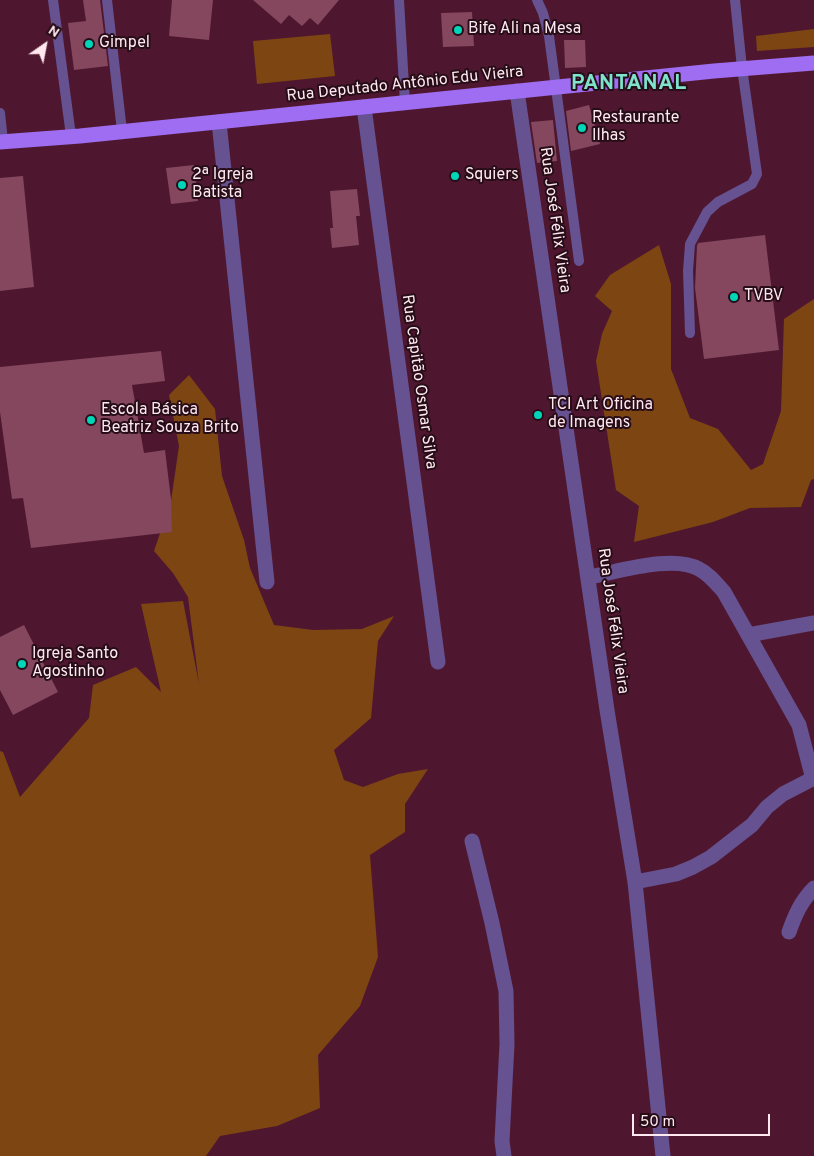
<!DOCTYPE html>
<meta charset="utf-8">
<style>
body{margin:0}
#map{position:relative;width:814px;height:1156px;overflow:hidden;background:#4f172f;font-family:Overpass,sans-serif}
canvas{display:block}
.north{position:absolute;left:20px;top:20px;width:50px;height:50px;-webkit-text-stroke:4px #260d17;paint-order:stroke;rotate:33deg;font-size:14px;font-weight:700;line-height:20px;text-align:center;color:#ffe8ef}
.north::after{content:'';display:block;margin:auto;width:18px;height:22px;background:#ffe8ef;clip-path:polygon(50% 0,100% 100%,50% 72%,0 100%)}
.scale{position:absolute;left:632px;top:1114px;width:138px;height:22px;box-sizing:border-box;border:2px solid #ffe8ef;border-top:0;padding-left:6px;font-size:15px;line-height:18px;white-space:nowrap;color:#ffe8ef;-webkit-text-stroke:4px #260d17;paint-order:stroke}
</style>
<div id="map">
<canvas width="814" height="1156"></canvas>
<div class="north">N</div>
<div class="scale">50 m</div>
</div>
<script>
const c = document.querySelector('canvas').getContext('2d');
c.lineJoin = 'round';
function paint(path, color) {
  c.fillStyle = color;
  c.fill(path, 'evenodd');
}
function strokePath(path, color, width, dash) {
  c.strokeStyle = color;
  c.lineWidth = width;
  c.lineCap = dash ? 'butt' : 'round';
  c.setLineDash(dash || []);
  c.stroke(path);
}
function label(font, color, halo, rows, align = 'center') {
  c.font = font + ' Overpass,sans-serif';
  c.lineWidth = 4;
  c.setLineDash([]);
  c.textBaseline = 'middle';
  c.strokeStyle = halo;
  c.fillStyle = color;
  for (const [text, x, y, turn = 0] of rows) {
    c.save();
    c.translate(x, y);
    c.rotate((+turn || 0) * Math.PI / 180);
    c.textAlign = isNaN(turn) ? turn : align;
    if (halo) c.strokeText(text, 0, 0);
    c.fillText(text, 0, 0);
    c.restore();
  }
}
paint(new Path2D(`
 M814,29v18l-57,4 -1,-15z
 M330,34l5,42 -78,8 -4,-43z
 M659,245l12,39v85l19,49 28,11 33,41 12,-6 18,-53 3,-92 30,-20v180l-3,1 -10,27 -51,1 -37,14 -79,20 5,-36 -23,-16 -20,-129 6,-27 10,-23 -17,-15 15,-21z
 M189,375l26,34 7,67 22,64 6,28 24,57 39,5 49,-1 32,-13 -16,25 -7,77 -37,32 10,30 19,7 35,-13 30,-5 -23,35v28l-35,23 8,102 -18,49 -42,49 2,53 -43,18 -57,10 -14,20h-206v-405l3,1 17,45 69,-79 4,-33 43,-18 25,25 -20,-88 42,-3 16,83 -11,-87 -15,-24 -19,-22 17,-50 8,-55 -10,-51z`), '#7d4512');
paint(new Path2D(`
 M83,0h17l8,66 -34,4 -6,-47 18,-2z
 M172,0h41l-4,40 -40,-4z
 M253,0h86l-21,25 -8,-7 -8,8 -13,-11 -8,9z
 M472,12l2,34 -31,1 -2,-34z
 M564,40h21l1,27 -21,1z
 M589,105l11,39 -29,7 -5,-40z
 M553,120l4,41 -20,2 -6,-41z
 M194,165l4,36 -27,3 -5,-36z
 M23,176l11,111 -34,4v-113z
 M357,189l3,27h-4l3,29 -27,3 -2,-20h3l-3,-37z
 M765,235l14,115 -75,9 -9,-71 2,-42 1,-3z
 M161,351l4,30 -33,4 12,68 21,-3 6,49 1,33 -141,16 -8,-50 -11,1 -12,-87v-45z
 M24,625l34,67 -45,23 -13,-25v-53z`), '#84475d');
strokePath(new Path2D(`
 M53,0l18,136
 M107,0l15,131
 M399,0l6,103
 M537,0l6,13 6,23 30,225
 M0,113l3,28
 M690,333l-2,-62 2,-27 17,-32 11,-10 34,-18 5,-10 -15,-106 -7,-68`), '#665191', 10);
strokePath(new Path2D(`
 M517,91l90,619 28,172 28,274
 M364,107l74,555
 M219,122l48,460
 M589,577c29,-5 84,-23 110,-8 10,5 17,14 25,23l75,133 14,54
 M748,635l66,-12
 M472,841l20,82 14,68 1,53 -5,97 2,15
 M635,882l41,-8 17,-7 18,-10 41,-32 15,-18 16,-13 31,-16
 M789,932c6,-17 12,-31 25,-44`), '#665191', 15);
strokePath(new Path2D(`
 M0,142l80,-6 634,-65 100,-8`), '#9e6df1', 15);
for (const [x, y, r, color] of [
 [458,30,5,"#00d5b7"],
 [89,44,5,"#00d5b7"],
 [582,128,5,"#00d5b7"],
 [455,176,5,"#00d5b7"],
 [182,185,5,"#00d5b7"],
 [734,297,5,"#00d5b7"],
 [538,415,5,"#00d5b7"],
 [91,420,5,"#00d5b7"],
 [22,664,5,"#00d5b7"]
]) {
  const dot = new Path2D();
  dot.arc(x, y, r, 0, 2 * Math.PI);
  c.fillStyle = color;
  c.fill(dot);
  strokePath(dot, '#260d17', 2);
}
label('16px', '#ffe8ef', '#260d17', [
 ["Bife Ali na Mesa",468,30],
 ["Gimpel",99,44],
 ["Restaurante",592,119],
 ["Ilhas",592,137],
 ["2ª Igreja",192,176],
 ["Batista",192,194],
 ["Squiers",465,176],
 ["TVBV",744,297],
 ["TCI Art Oficina",548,406],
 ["de Imagens",548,424],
 ["Escola Básica",101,411],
 ["Beatriz Souza Brito",101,429],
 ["Igreja Santo",32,655],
 ["Agostinho",32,673]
], 'left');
label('16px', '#ffe8ef', '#260d17', [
 ["Rua Deputado Antônio Edu Vieira",405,85,-6],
 ["Rua José Félix Vieira",554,220,82],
 ["Rua Capitão Osmar Silva",418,382,82],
 ["Rua José Félix Vieira",612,621,82]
]);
c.letterSpacing = '1px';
label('bold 21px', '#7ee2cc', '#260d17', [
 ["PANTANAL",629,85]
]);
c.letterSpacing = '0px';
</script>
